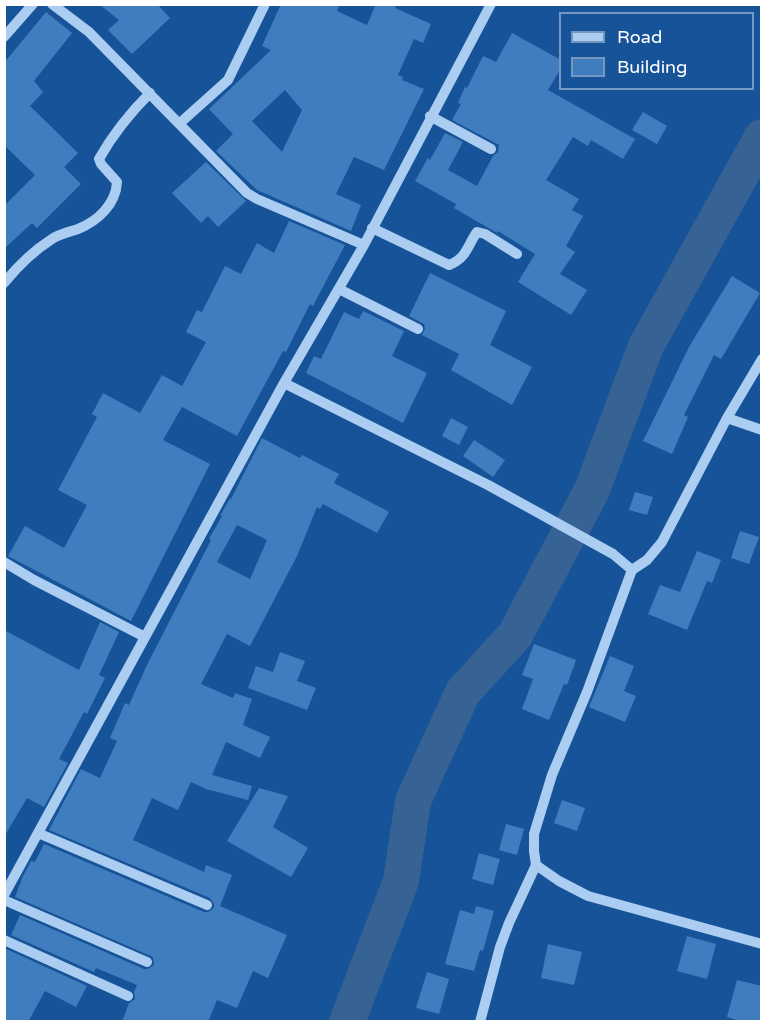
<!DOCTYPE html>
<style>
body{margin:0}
#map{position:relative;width:766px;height:1026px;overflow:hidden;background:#175398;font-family:"Varela Round",sans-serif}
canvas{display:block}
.frame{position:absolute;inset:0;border:6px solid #fff;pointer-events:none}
.legend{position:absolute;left:559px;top:12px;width:195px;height:78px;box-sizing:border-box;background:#175398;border:2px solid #7498c1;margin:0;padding:8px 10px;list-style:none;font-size:18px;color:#fff}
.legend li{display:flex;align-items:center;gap:12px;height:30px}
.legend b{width:30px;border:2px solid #7498c1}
</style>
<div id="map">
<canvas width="766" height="1026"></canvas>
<div class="frame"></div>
<ul class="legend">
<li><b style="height:8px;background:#abcdf1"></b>Road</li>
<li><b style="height:16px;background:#407dbf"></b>Building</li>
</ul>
</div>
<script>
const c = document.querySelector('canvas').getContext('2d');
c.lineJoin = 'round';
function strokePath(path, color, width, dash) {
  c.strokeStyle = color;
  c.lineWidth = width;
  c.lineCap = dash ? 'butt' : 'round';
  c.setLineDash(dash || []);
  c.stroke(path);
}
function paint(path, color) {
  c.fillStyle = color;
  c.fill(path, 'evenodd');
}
strokePath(new Path2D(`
 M347,1022l54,-141 12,-80 50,-109 52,-57 77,-145 54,-144 116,-209`), '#376394', 36);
paint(new Path2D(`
 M99,4h58l13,14 -38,36 -24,-24 11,-10z
 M281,4h59l-3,7 30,14 9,-21h21l-2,4 36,16 -8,19 -9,-4 -16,36 5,2 -1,3 22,9 -40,81 -30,-13 -18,37 25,11 -10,26 -94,-41 -41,-39 17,-17 -24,-25 62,-59 -9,-4zM285,90l17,20 -20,42 -30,-31z
 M46,12l26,21 -38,48 9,11 -13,14 48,47 -14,14 17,17 -44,44 -5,-5 -28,26v-43l31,-31 -31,-30v-82z
 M512,33l49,27v8l-13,22 87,49 -12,20 -32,-19 -3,6 -15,-9 -27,43 33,19 -7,11 11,6 -17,30 9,6 -15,22 27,16 -16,25 -53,-33 17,-28 -37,-23 -1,2 -43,-25 2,-4 -41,-23 13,-23 2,2 15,-27 18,9 -15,28 29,16 16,-30 5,-4 1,-7 -47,-25 9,-16 -3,-1 7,-16 2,1 16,-32 13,6z
 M643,112l24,14 -10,18 -25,-14z
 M206,162l40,39 -28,26 -10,-11 -7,7 -29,-30z
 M289,221l56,24 -32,61 -3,-2 -24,48 -3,-1 -46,85 -55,-29 -19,33 47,24 -79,157 -123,-65 17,-30 39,22 23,-43 -29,-15 39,-73 -5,-3 11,-21 37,20 22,-38 20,11 24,-44 -20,-10 11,-22 5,2 23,-46 16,8 16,-31 17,10z
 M430,273l76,38 -16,34 42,22 -20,38 -61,-35 8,-16 -37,-19 3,-6 -1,-5 -15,-8z
 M732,276l28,17 -39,66 -7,-4 -30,60 4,2 -16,37 -29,-13 46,-94z
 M363,311l41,20 -12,25 35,17 -24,50 -97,-50 8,-17 7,3 23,-47 15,7z
 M451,418l17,9 -9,18 -17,-9z
 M262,438l38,20 2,-3 37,19 -5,9 55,29 -12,21 -54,-29 -3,5 -3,-2 -20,49 -47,90 -23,-12 -26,50 32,14 2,-5 17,6 -9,26 27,12 -10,21 -34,-16 -14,33 40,11 -4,14 -42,-11 -15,-7 -13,28 -26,-12 -19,42 71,32 2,-7 26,10 -12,31 67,29 -19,43 -15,-7 -16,37 -20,-8 -9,22h-86l7,-19 6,-4 -1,-7 3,-7 -41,-17 -2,4 -83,-37 9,-20 124,54h4l6,-4 -1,-8 -138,-60 8,-21 8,-15 4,1 9,-18 160,68h4l6,-4v-4l-4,-6 -161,-68 32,-61 19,9 17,-37 -7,-3 15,-35 4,2 18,-40 64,-125 -2,-1 13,-23h-2l10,-18 1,1zM237,525l30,15 -17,39 -33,-17z
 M474,440l31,20 -12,17 -30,-21z
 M635,492l18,5 -6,18 -18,-5z
 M740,531l19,6 -10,27 -18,-6z
 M697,551l24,9 -9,23 -5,-2 -20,49 -39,-16 12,-29 20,7z
 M100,622l19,10 -20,43 6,3 -18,36 -3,-2 -25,47 9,4 -24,44 -17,-9 -23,39v-207l75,40z
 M534,644l42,16 -9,25 -3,-1 -15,36 -27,-11 11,-30 -11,-4z
 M280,652l25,9 -8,20 19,7 -9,22 -59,-22 8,-22 17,6z
 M610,656l24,10 -10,25 12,5 -11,26 -36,-15z
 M259,788l29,8 -15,31 35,21 -17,29 -64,-36z
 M562,800l23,8 -8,23 -23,-8z
 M506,824l18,5 -7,26 -18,-5z
 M479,853l21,6 -7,26 -21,-6z
 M476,906l18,5 -11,40 -3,-1 -6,21 -29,-7 15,-54 14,4z
 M687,936l29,8 -9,35 -30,-8z
 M548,944l34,8 -8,33 -33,-7z
 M4,948l83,38 -11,21 -31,-16 -17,31h-24z
 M427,972l22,7 -10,35 -23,-6z
 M737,980l25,6v28l-2,8h-18l-15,-5z`), '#407dbf');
strokePath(new Path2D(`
 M52,4l37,28 158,161 10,6 107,46
 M4,37l29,-33
 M430,116l61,33
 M180,123l48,-43 37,-76
 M372,228l77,37c18,-7 18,-19 28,-33l8,2 32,20
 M4,283c14,-17 29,-32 48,-44 7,-5 17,-7 26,-10 20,-8 38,-25 39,-47l-16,-18 -2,-5c14,-25 31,-46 51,-66
 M339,289l79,40
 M284,383l204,102 125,69 19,16
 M727,418l35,12
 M4,562l30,18 111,57
 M38,833l169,72
 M536,865l23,16 29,15 174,48
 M4,895l280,-512 80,-138 127,-241
 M4,900l143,62
 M4,940l124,56
 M480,1022l20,-75 9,-24 27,-58 -2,-14v-17l18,-59 35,-83 45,-122 15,-10 15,-18 65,-124 35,-59`), '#abcdf1', 10);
</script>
